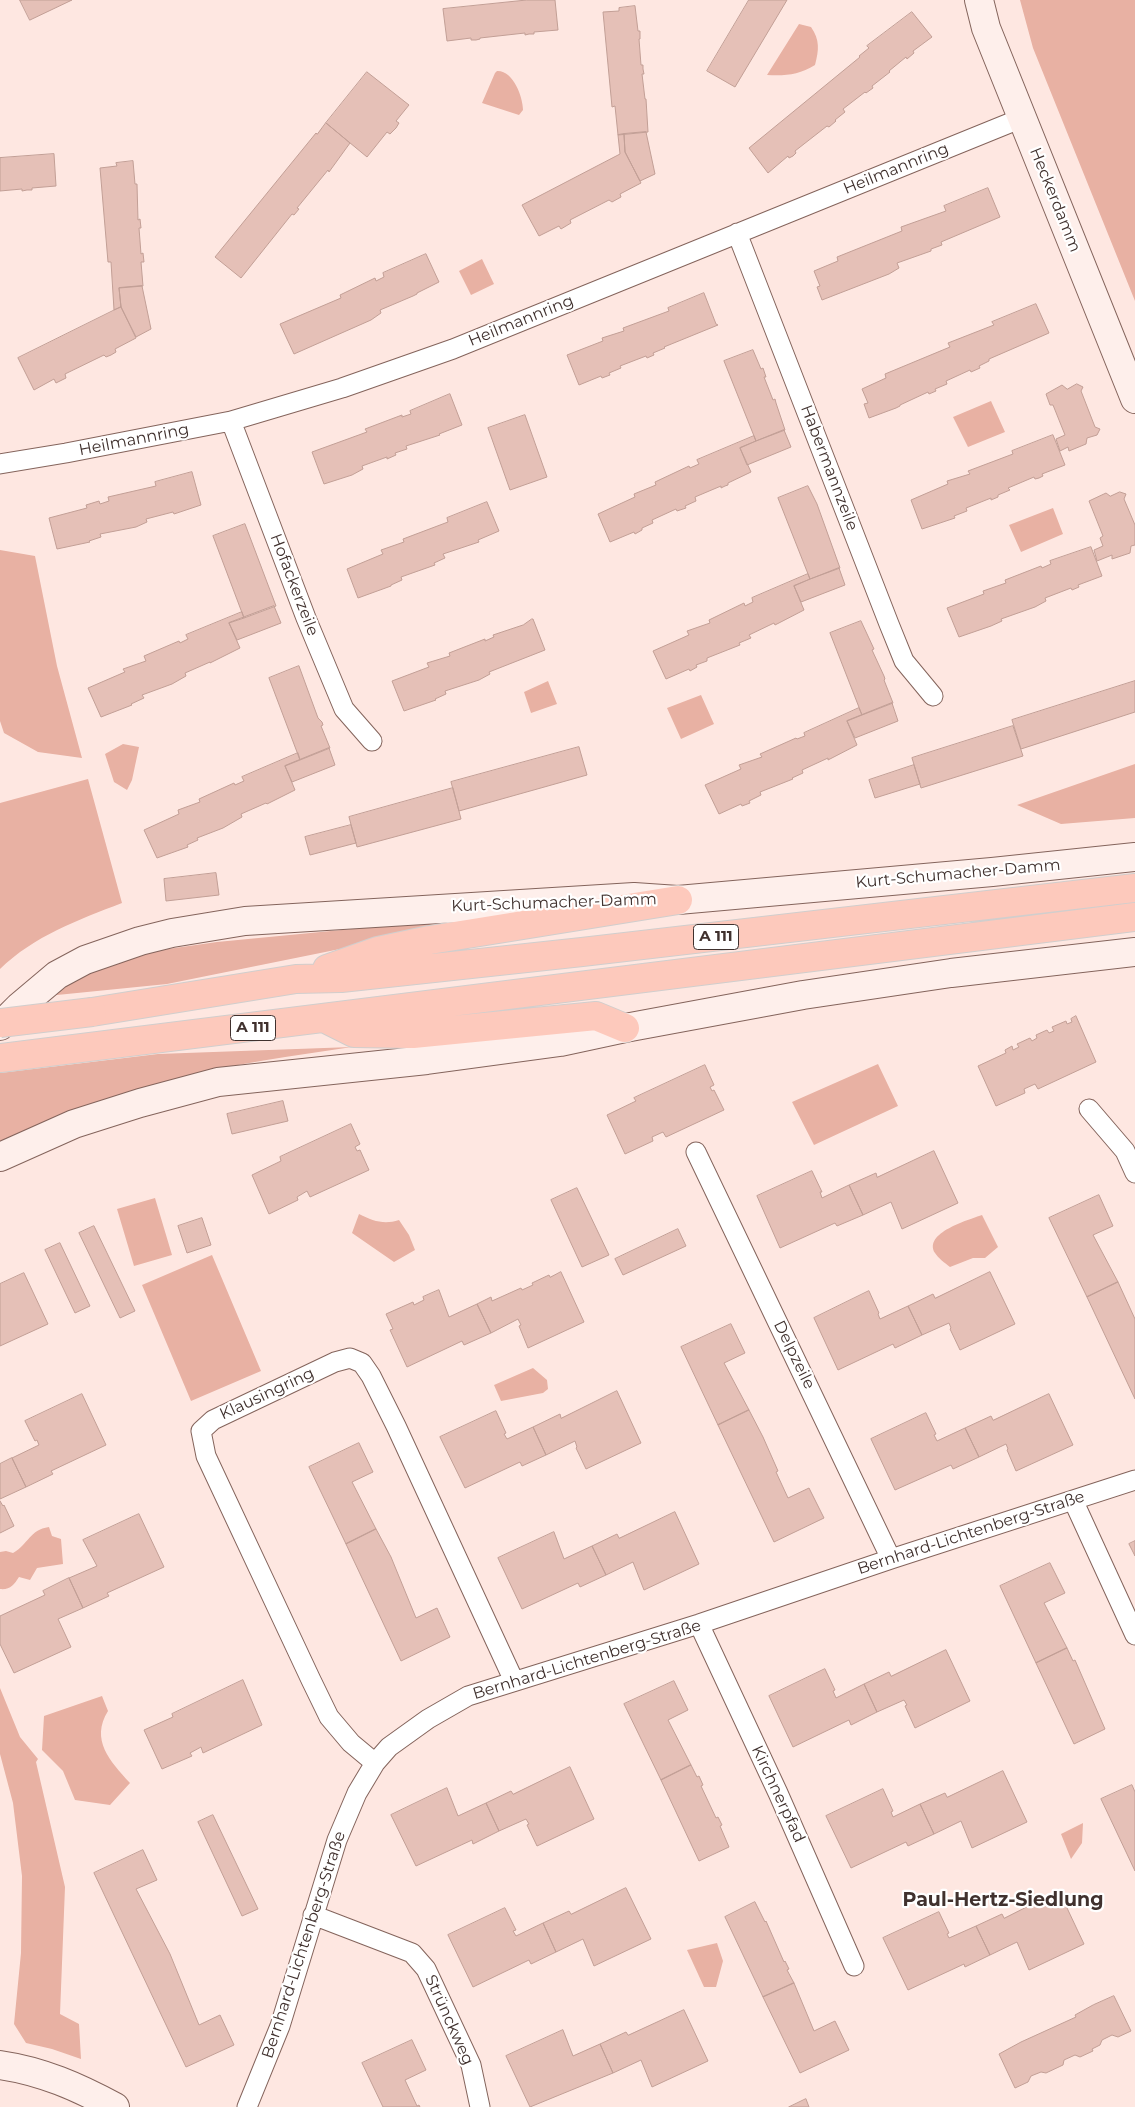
<!DOCTYPE html>
<meta charset="utf-8">
<style>
body{margin:0}
canvas{display:block;background:#fee7e1}
</style>
<canvas width="1135" height="2107"></canvas>
<script>
const c = document.querySelector('canvas').getContext('2d');
c.lineJoin = 'round';
function paint(path, color) {
  c.fillStyle = color;
  c.fill(path, 'evenodd');
}
function strokePath(path, color, width, dash) {
  c.strokeStyle = color;
  c.lineWidth = width;
  c.lineCap = dash ? 'butt' : 'round';
  c.setLineDash(dash || []);
  c.stroke(path);
}
function label(font, color, halo, rows, align = 'center') {
  c.font = font + ' Montserrat,sans-serif';
  c.lineWidth = 4.5;
  c.setLineDash([]);
  c.textBaseline = 'middle';
  c.strokeStyle = halo;
  c.fillStyle = color;
  for (const [text, x, y, turn = 0] of rows) {
    c.save();
    c.translate(x, y);
    c.rotate((+turn || 0) * Math.PI / 180);
    c.textAlign = isNaN(turn) ? turn : align;
    if (halo) c.strokeText(text, 0, 0);
    c.fillText(text, 0, 0);
    c.restore();
  }
}
paint(new Path2D(`
 M1020,0h115v301l-102,-253z
 M799,24l12,3c9,13 8,23 4,38 -16,10 -30,11 -48,10z
 M497,71c16,-1 26,26 26,39l-4,5 -37,-12 13,-30z
 M482,259l12,25 -23,11 -12,-24z
 M991,401l14,31 -37,15 -15,-30z
 M1053,508l10,26 -42,18 -12,-27z
 M0,550l35,6 22,110 25,92 -44,-6 -34,-19 -4,-12z
 M548,681l9,23 -26,9 -7,-21z
 M701,695l13,29 -33,15 -14,-31z
 M123,744l16,3 -7,33 -5,10 -13,-8 -9,-28z
 M1135,764v54l-74,6 -44,-19z
 M88,779l34,124c-44,17 -88,33 -122,66v-166z
 M518,913l-351,71 -120,12 52,-28 41,-15 77,-11z
 M352,1047c-58,9 -116,16 -173,31 -61,17 -120,41 -179,64v-69l158,-19z
 M878,1064l20,42 -84,39 -22,-43z
 M155,1198l17,57 -38,11 -17,-57z
 M359,1214c14,7 25,11 40,6l10,15 6,15 -21,12 -42,-29z
 M982,1215l16,32 -13,11h-12l-23,9c-5,-4 -12,-9 -15,-14 -12,-20 33,-33 47,-38z
 M212,1255l49,116 -70,30 -49,-116z
 M533,1368l14,12 1,9 -5,4 -42,8 -7,-16z
 M49,1527l3,9 9,3 2,25 -26,4 -7,12 -11,-3c-5,8 -9,13 -19,12v-37l6,-1 7,2c16,-9 16,-23 36,-26z
 M0,1688l20,49 18,22 -2,3 29,125 -5,127 19,10 2,35 -29,-10 -26,-6 -12,-19 7,-71 1,-77 -9,-73 -13,-49z
 M102,1696l6,15c-18,29 2,50 22,72l-20,22 -35,-5 -12,-29 -21,-21 2,-34z
 M1083,1823l-1,20 -11,16 -10,-25z
 M717,1943l6,18 -7,26h-12l-17,-37z`), '#e8b1a3');
const building = new Path2D(`
 M20,0h52l-42,20z
 M527,0h28l3,30 -24,2v2h-5l-4,1v-2l-45,5v1l-4,1h-5v-2l-24,3 -4,-32z
 M749,0h38l-52,87 -28,-16z
 M635,6l3,25h2v8h-1l2,26h2v4l1,5h-2l3,25h1l2,33 -30,3 -3,-29 -3,1 -9,-95 16,-1v-3z
 M912,12l20,25 -19,14 1,2 -7,6 -1,-2 -17,14 1,1 -18,14 1,2 -7,5 -1,-1 -22,17 2,3 -10,8 1,1 -7,6 -2,-1 -32,25 1,2 -3,3 -4,2 -1,-2 -20,17 -19,-25 111,-91 -1,-1 10,-8 -2,-2z
 M367,72l42,33 -13,16 3,2 -3,5 -6,6 -3,-2 -20,25 -41,-34z
 M326,123l24,20 -21,29 -1,-2 -31,38 2,1 -5,6 -2,-1 -51,64 -26,-21 101,-124 1,1z
 M646,132l9,42 -15,7 -15,-29 -1,-18z
 M624,134l1,18 16,31 -21,11 1,3 -9,5 -3,-2 -39,20 1,3 -10,6 -2,-3 -20,10 -17,-31 98,-51 -2,-19z
 M54,154l2,32 -24,2v2h-5l-5,1v-2l-22,2v-33z
 M133,161l2,23h2l1,36 2,-1 1,9h-2l2,26 2,-1 1,9h-3l2,24 -24,2 2,19 -7,3 -3,-48h-3l-8,-94 17,-2 -1,-3z
 M988,188l12,29 -59,25 1,3 -11,4v2l-34,12 2,5 -10,6 -67,26 -5,-13 3,-1 -6,-15 24,-10 -1,-4 65,-26 -1,-4 45,-16 -2,-5z
 M426,254l13,28 -22,11v1l-4,2 -33,14 1,3 -10,7 -77,34 -14,-30 61,-26 -1,-3 35,-17 1,3 8,-4 -1,-4z
 M142,286l9,43 -15,8 -15,-30 -2,-19z
 M704,293l12,31 2,1 -54,22 1,1 -12,5 1,2 -7,3 -1,-2 -26,10 1,2 -12,5 1,2 -8,3 -1,-2 -22,9 -12,-30 36,-14 -1,-3 22,-7 -1,-3 46,-17 -1,-3z
 M1036,304l13,29 -60,26v2l-10,5 1,2 -9,4 -1,-2 -24,11 1,3 -12,5 1,2 -7,3 -1,-2 -28,13v1l-4,2 -27,10 -5,-14 4,-1 -6,-14 24,-11 -1,-4 65,-27 -2,-4 46,-18 -2,-3z
 M121,307l15,31 -21,11 1,3 -5,3 -5,2 -2,-2 -39,19 1,4 -10,5 -2,-4 -20,11 -16,-32z
 M753,350l8,19 2,-1 3,9h-2l9,23 2,-1 1,4 9,27 -29,11 -32,-80z
 M1077,384l6,3 -2,4 14,36 5,2 -3,6 -10,3 -1,6 -17,7 -1,-4 -8,4 -4,-12 9,-4 -12,-30h-3l-4,-11 16,-9 5,4z
 M450,394l12,31 -23,9 1,1 -34,11 1,3 -12,4 1,2 -9,4v-2l-25,9 1,3 -11,6 -28,9 -12,-32 55,-20 -2,-3 37,-14v2l9,-3 -1,-3z
 M525,415l22,62 -37,13 -22,-62z
 M784,430l7,17 -44,18 -7,-17z
 M1053,435l12,30 -23,9 1,2 -4,2 -4,1 -1,-2 -26,11 2,2 -12,5v2l-7,3v-2l-25,10 1,3 -13,5 1,2 -33,11 -11,-29 37,-16 -1,-3 23,-7 -2,-3 45,-17 -1,-3z
 M754,436l2,5 -16,7 11,24 -23,11v2l-3,1 -4,2v-2l-26,11 1,4 -11,5 1,2 -9,3 -1,-2 -24,11 1,3 -11,5v2l-7,4 -1,-2 -24,10 -12,-28 37,-17 -1,-3 22,-9 -1,-3 34,-16 1,2 9,-4 -2,-4z
 M192,472l9,33 -27,9 -1,-2 -27,7 1,3 -11,5 -36,7 1,3 -12,4 1,1 -33,7 -8,-31 38,-10 -1,-3 13,-4 1,3 9,-3 -1,-4 48,-11 -1,-4z
 M808,486l9,18 23,64 -30,11 -32,-81z
 M1120,492l6,2 -2,5 11,26v20l-4,1 -1,7 -18,6v-4l-15,6 -3,-11 9,-4 -3,-8 3,-2 -14,-35 17,-8 4,3z
 M487,502l12,29 -21,9 1,2 -36,12 2,4 -11,5 1,2 -34,12 1,3 -11,5v1l-33,12 -11,-29 36,-15 -2,-4 23,-8 -1,-3 45,-17 -1,-4z
 M245,524l31,82 -32,12 -31,-82z
 M1091,547l11,29 -24,9 1,2 -7,3 -1,-2 -26,10 1,3 -11,6 -34,12 1,2 -11,5 -32,11 -12,-29 37,-14 -1,-3 23,-8 -1,-3 36,-14 1,2 9,-4 -1,-3z
 M839,568l6,17 -44,17 -7,-16z
 M808,574l2,5 -16,7 10,24 -29,15 -1,-2 -25,12 2,3 -12,5 1,2 -33,13v3l-11,4 1,2 -7,4 -1,-2 -23,10 -13,-28 36,-16 -2,-4 23,-8 -1,-3 35,-17 1,3 8,-4 -1,-4z
 M274,606l7,17 -44,17 -8,-17z
 M242,612l2,6 -15,5 11,25 -30,15v-1l-25,11 1,3 -14,8 -30,11 2,3 -13,6 1,1 -31,12 -13,-29 37,-16 -2,-3 23,-8 -2,-5 35,-15 1,2 8,-4 -2,-4z
 M532,619h1l12,31 -56,22 1,2 -11,6 -34,11 1,3 -11,5 1,1 -32,11 -12,-30 37,-14 -2,-4 23,-7 -1,-3 36,-14v2l9,-4 -1,-2 30,-10z
 M861,621l13,28 -2,1 12,26 1,3 -1,1 9,23 -31,12 -32,-82z
 M299,666l19,52 4,4 1,3 -2,1 9,22 -30,12 -31,-82z
 M1135,681v31l-114,37 -9,-29z
 M892,703l6,18 -43,17 -8,-17z
 M859,708l3,7 -15,6 10,24 -29,15v-2l-26,12 1,3 -11,5 1,1 -33,13 1,3 -12,6 1,2 -8,3 -1,-2 -22,10 -14,-29 36,-16 -2,-4 23,-8 -2,-3 36,-16 1,1 8,-3 -1,-3z
 M1013,726l10,30 -102,32 -9,-30z
 M579,747l8,28 -128,36 -8,-29z
 M329,748l6,17 -43,17 -7,-16z
 M298,753l2,7 -15,6 10,24 -28,14 -1,-1 -25,11 1,3 -19,11 -26,10 1,2 -11,5 1,2 -31,11 -13,-28 35,-16 -1,-4 22,-8 -1,-3 35,-16 1,2 9,-4 -2,-4z
 M914,765l6,19 -45,14 -6,-18z
 M453,788l8,31 -104,28 -8,-30z
 M351,825l5,18 -46,12 -5,-18z
 M216,873l3,22 -53,6 -2,-22z
 M1076,1016l20,46 -58,27 -3,-5 -11,5 1,4 -29,13 -18,-40 28,-13 -1,-3 7,-4 1,4 6,-3 -2,-3 13,-6 2,3 5,-3 -1,-3 11,-5 2,3 5,-2 -2,-4 14,-6 1,3 5,-2 -1,-3z
 M705,1065l9,20 -4,2 2,4 2,-1 10,20 -58,27 -3,-5 -11,5 1,4 -28,13 -18,-39 29,-14 -2,-3z
 M283,1101l5,20 -56,13 -5,-20z
 M351,1124l9,20 -5,3 2,4 3,-1 9,20 -59,27 -3,-6 -10,6 1,3 -29,14 -17,-39 29,-14 -1,-4z
 M934,1151l24,52 -56,26 -11,-27 -28,13 -14,-30 27,-12 1,4z
 M812,1171l10,21h-2l2,6 27,-13 14,30 -26,11 -2,-3 -55,25 -23,-52z
 M577,1188l32,67 -27,12 -31,-67z
 M1099,1195l14,31 -20,9 25,47 -31,15 -38,-79z
 M202,1218l9,27 -24,8 -9,-27z
 M94,1226l41,85 -15,7 -41,-85z
 M678,1229l8,17 -63,29 -8,-16z
 M60,1243l30,63 -15,7 -30,-63z
 M561,1272l23,50 -56,26 -9,-22 2,-1 -3,-6 -27,14 -14,-29 14,-7 1,4 29,-13 1,2 11,-5 -1,-2 17,-8 1,2z
 M990,1272l25,52 -55,26 -10,-21 1,-1 -2,-5 -27,12 -14,-29 25,-12 2,4z
 M24,1273l24,51 -48,22v-62z
 M1118,1282l17,37v80l-48,-102z
 M439,1290l10,27 28,-13 14,29 -27,12 -2,-4 -55,26 -17,-37 3,-1 -7,-15 27,-12 1,3 10,-5 -1,-3z
 M869,1291l10,22 -1,1 2,5 28,-13 14,29 -27,13 -2,-4 -55,26 -24,-52z
 M731,1324l14,29 -21,10 25,47 -31,15 -37,-78z
 M617,1391l24,52 -55,26 -10,-21 1,-1 -2,-6 -29,14 -13,-28 27,-13 1,4z
 M82,1394l24,51 -55,26 2,3 -27,13 -14,-29 27,-13 -2,-5 -2,1 -10,-20z
 M1049,1394l24,51 -57,26 -9,-21 1,-1 -2,-5 -27,13 -14,-29 26,-12 2,4z
 M749,1410l14,27 15,34 -2,1 12,26 21,-10 15,30 -50,24 -56,-117z
 M496,1411l10,22 -2,1 3,5 26,-12 13,28 -24,11 -2,-4 -55,26 -25,-51z
 M926,1413l10,21 -2,1 3,6 28,-13 14,29 -26,12 -2,-4 -56,25 -24,-51z
 M359,1443l14,29 -21,10 24,47 -30,15 -37,-77z
 M12,1458l14,29 -26,12v-35z
 M0,1501l3,5 1,-1 10,21 -14,7z
 M675,1512l24,52 -55,26 -11,-28 -27,13 -14,-29 25,-12 2,4z
 M139,1514l25,53 -57,26 2,3 -26,12 -14,-30 28,-12 -14,-26z
 M376,1529l15,28 25,61 21,-10 13,29 -49,24 -55,-117z
 M554,1532l10,27 28,-13 14,29 -26,12 -2,-4 -56,26 -24,-51z
 M1135,1541v15l-6,-12z
 M1050,1563l15,30 -21,10 23,45 -31,15 -36,-77z
 M69,1578l14,30 -25,11 13,28 -57,26 -14,-29v-28l45,-21 -2,-4z
 M1067,1648l6,13 2,-1 30,69 -31,15 -38,-81z
 M946,1650l24,51 -55,27 -10,-22 2,-1 -3,-5 -27,12 -13,-28 25,-12 2,4z
 M825,1669l10,21 -2,1 3,7 28,-14 13,28 -26,13 -2,-5 -56,27 -24,-51z
 M243,1680l19,45 -59,28 -2,-6 -11,6 2,3 -30,13 -18,-39 29,-13 -1,-3z
 M674,1681l14,29 -20,10 23,45 -30,15 -37,-76z
 M691,1765l6,12 2,-1 4,9 -2,1 15,32 2,-1 4,8 -2,1 9,21 -30,14 -38,-81z
 M570,1767l24,52 -57,27 -10,-21 2,-1 -3,-5 -27,12 -13,-28 25,-12 2,3z
 M1003,1771l24,51 -55,26 -11,-27 -27,13 -14,-30 25,-11 2,4z
 M1132,1785l3,7v79l-34,-72z
 M447,1788l11,28 28,-13 13,28 -26,13 -1,-4 -56,26 -25,-51z
 M883,1789l10,22 -2,1 2,5 27,-13 14,30 -26,12 -2,-4 -55,26 -25,-52z
 M213,1815l45,94 -16,7 -44,-94z
 M143,1850l14,30 -21,9 34,65 29,71 21,-10 14,30 -48,22 -92,-194z
 M626,1888l25,51 -57,27 -11,-27 -27,13 -13,-29 26,-12 2,3z
 M1059,1891l25,53 -55,26 -12,-28 -27,13 -14,-29 26,-12 2,4z
 M755,1902l10,20 1,-1 18,41 1,-1 4,8 -2,1 7,13 -31,14 -38,-80z
 M505,1908l11,22 -3,1 3,5 27,-13 13,29 -25,12 -2,-4 -56,27 -25,-52z
 M939,1912l10,21 -2,1 2,4 27,-12 14,29 -25,12 -1,-3 -56,26 -25,-52z
 M794,1983l20,48 21,-10 14,29 -49,23 -37,-76z
 M1114,1996l17,35 -13,6 -6,-2 -10,5 -2,5 -8,4 1,2 -13,6 -5,-2 -11,5 -1,5 -17,8 -5,-1 -10,4 -3,6 -13,6 -16,-34 22,-12 55,-25 -1,-2 18,-10z
 M684,2010l24,51 -56,26 -11,-27 -28,13 -13,-29 26,-12 2,3z
 M563,2030l10,26 27,-12 13,29 -83,34 -24,-51z
 M412,2040l14,30 -21,10 12,26 2,-1 1,2h-37l-21,-44z
 M806,2099l3,8h-20z`);
paint(building, '#e5c0b7');
strokePath(building, '#c29f96', 1);
const street = new Path2D(`
 M737,233l152,391 15,37 29,35
 M231,421l75,197 38,91 28,32
 M0,464l66,-11 165,-32 111,-33 111,-39 569,-231
 M1089,1109l36,42 10,22
 M696,1152l195,407
 M1073,1500l62,135
 M699,1624l79,169 76,173
 M375,1763l-24,-20 -22,-26 -18,-37 -105,-224 -5,-25 12,-11 122,-58 15,-4 12,5 9,13 25,50 118,255
 M313,1915l99,38 14,16 45,96 9,42
 M247,2107l33,-81 57,-186 20,-47 18,-30 14,-16 39,-28 40,-23 231,-72 192,-65 244,-79`);
const secondary = new Path2D(`
 M979,0l7,28 149,371
 M0,1026l19,-19 38,-32 28,-15 55,-19 32,-8 73,-12 389,-24 44,3 314,-28 143,-15
 M0,1157l74,-33 66,-21 78,-21 209,-22 133,-18 65,-14 178,-33 148,-22 184,-21
 M0,2065c42,6 78,22 115,42`);
const highway = new Path2D(`
 M327,969l51,-18 52,-11 248,-40
 M92,1012l204,-33 45,-1 241,-26 553,-64
 M328,1020l26,13 59,1 183,-18 29,12
 M0,1058c379,-44 756,-97 1135,-141`);
strokePath(street, '#84645c', 21);
strokePath(secondary, '#84645c', 30);
strokePath(highway, '#d1cecd', 30);
strokePath(street, '#fff', 19);
strokePath(secondary, '#feefeb', 28);
strokePath(highway, '#fdc9bc', 28);
const highwayBridge = new Path2D(`
 M0,1023l92,-11`);
strokePath(highwayBridge, '#d1cecd', 30, []);
strokePath(highwayBridge, '#fdc9bc', 28);
for (const [x, y, w] of [
 [716,937,45],
 [253,1028,45]
]) {
  const box = new Path2D();
  box.roundRect(x - w / 2, y - 12.5, w, 25, 4);
  c.fillStyle = '#fff';
  c.fill(box);
  strokePath(box, '#40312e', 1);
}
label('bold 15px', '#40312e', null, [
 ["A 111",716,937],
 ["A 111",253,1028]
]);
label('16px', '#40312e', '#fff', [
 ["Heilmannring",896,169,-22],
 ["Heckerdamm",1055,200,68],
 ["Heilmannring",521,321,-22],
 ["Heilmannring",134,440,-11],
 ["Habermannzeile",829,468,69],
 ["Hofackerzeile",294,585,69],
 ["Kurt-Schumacher-Damm",958,874,-5],
 ["Kurt-Schumacher-Damm",554,903,-2],
 ["Delpzeile",794,1355,64],
 ["Klausingring",267,1394,-25],
 ["Bernhard-Lichtenberg-Straße",971,1533,-18],
 ["Bernhard-Lichtenberg-Straße",587,1660,-17],
 ["Kirchnerpfad",778,1794,65],
 ["Bernhard-Lichtenberg-Straße",304,1945,-72],
 ["Strünckweg",449,2020,66]
]);
label('bold 19px', '#40312e', '#fff', [
 ["Paul-Hertz-Siedlung",1003,1900]
]);
</script>
